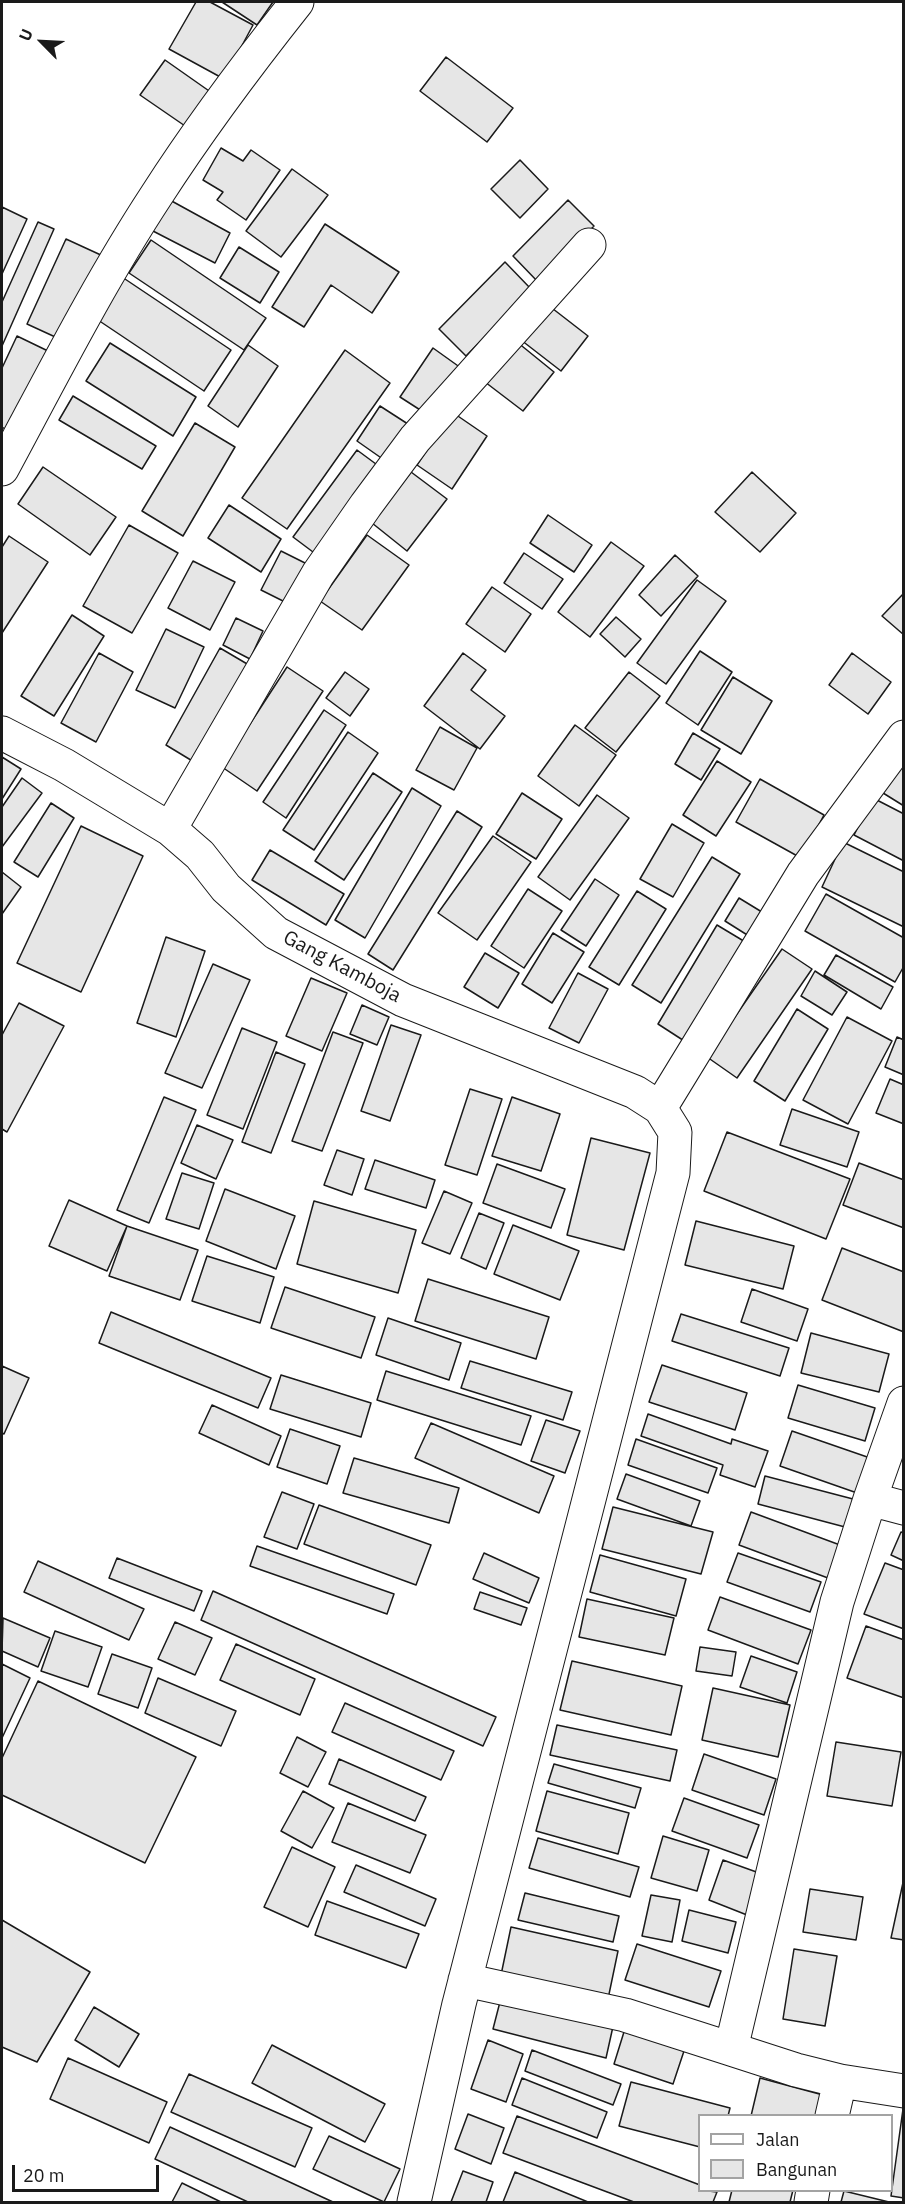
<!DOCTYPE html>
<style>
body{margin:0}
#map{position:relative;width:905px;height:2204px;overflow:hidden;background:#fff;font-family:"IBM Plex Sans",sans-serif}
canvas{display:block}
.frame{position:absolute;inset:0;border:3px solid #1a1a1a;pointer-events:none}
.legend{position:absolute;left:698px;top:2114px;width:195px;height:78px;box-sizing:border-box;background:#fff;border:2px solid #a3a3a3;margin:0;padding:8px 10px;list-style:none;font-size:18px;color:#1a1a1a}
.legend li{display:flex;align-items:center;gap:12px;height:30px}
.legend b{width:30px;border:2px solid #a3a3a3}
.north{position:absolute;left:12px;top:12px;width:60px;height:60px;-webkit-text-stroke:4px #fff;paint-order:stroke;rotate:294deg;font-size:16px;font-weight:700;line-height:24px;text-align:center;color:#1a1a1a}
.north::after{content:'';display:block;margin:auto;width:21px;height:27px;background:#1a1a1a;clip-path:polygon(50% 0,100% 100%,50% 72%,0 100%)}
.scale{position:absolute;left:12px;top:2165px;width:147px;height:27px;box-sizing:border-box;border:3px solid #1a1a1a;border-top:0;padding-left:8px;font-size:18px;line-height:21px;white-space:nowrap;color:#1a1a1a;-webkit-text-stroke:4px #fff;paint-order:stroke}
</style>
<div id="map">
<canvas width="905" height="2204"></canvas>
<div class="frame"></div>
<ul class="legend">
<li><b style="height:8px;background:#fff"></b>Jalan</li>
<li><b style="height:16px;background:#e6e6e6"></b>Bangunan</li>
</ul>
<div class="north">U</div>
<div class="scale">20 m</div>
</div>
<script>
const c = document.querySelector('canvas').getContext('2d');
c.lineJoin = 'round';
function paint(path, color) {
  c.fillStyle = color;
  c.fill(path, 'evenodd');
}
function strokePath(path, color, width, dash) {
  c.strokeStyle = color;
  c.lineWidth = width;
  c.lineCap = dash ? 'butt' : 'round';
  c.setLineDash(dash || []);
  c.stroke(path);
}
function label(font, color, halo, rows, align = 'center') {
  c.font = font + ' "IBM Plex Sans",sans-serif';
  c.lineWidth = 4.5;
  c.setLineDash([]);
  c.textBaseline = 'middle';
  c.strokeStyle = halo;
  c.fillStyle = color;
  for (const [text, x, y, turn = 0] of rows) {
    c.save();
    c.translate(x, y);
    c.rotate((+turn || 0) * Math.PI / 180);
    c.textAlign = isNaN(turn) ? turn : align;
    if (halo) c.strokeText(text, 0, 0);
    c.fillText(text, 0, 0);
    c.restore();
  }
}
const building = new Path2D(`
 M196,2h14l43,23 -29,54 -55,-30z
 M222,2h51l-16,23z
 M446,57l67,51 -26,34 -67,-51z
 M165,60l47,33 -24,35 -48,-33z
 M221,148l22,13 8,-11 29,20 -34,50 -29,-20 6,-8 -20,-12z
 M520,160l28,29 -28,29 -29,-29z
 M292,169l36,26 -47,62 -35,-26z
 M168,199l62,34 -15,30 -64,-33z
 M568,200l26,26 -55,57 -26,-27z
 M2,207l25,12 -25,55z
 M38,222l16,7 -52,117v-44z
 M325,224l74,48 -27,41 -41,-28 -27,42 -32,-20z
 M66,239l37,17 -39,85 -37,-17z
 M151,240l115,78 -22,32 -115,-77z
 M239,247l40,25 -19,31 -40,-25z
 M505,262l26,27 -65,67 -27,-27z
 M119,275l112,75 -27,41 -112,-75z
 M548,305l40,31 -27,35 -40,-31z
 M17,336l31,15 -40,80 -6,-4v-59z
 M517,342l37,30 -31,39 -38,-29z
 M110,343l86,54 -23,39 -87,-55z
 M248,345l30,21 -40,61 -30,-21z
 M433,348l28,20 -33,47 -28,-18z
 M345,350l45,33 -103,146 -45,-31z
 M73,396l83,50 -14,23 -83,-49z
 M380,406l31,20 -24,36 -30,-21z
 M452,412l35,24 -35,53 -35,-24z
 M195,423l40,24 -52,89 -41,-25z
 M357,450l23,17 -63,88 -24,-18z
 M43,467l73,50 -26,38 -72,-51z
 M411,472l36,27 -40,52 -35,-28z
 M752,472l44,41 -36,39 -45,-40z
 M229,505l52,34 -20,33 -53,-34z
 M548,515l44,30 -18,27 -44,-29z
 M129,525l49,28 -46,80 -49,-27z
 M367,535l42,30 -47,65 -42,-29z
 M9,536l39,26 -46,71v-86z
 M611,542l33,24 -54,71 -32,-25z
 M281,551l32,16 -20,39 -32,-16z
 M524,553l39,26 -21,30 -38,-26z
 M675,555l23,21 -37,40 -22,-21z
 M193,561l42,21 -25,48 -42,-22z
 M697,580l29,21 -60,83 -29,-21z
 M492,587l39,27 -26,38 -39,-28z
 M904,593v42l-22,-19z
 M72,615l32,21 -50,80 -33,-20z
 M616,617l25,22 -16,18 -25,-23z
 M236,618l27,13 -13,28 -27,-14z
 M166,629l38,18 -29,61 -39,-18z
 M220,648l34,20 -55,97 -33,-20z
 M700,651l32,21 -34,53 -32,-22z
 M99,653l34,19 -37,70 -35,-19z
 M463,653l23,17 -15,20 34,26 -25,33 -56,-43z
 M852,653l39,29 -23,32 -39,-29z
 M287,667l36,24 -66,100 -35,-24z
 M345,672l24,17 -19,27 -24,-18z
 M629,672l31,24 -44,56 -31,-24z
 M733,677l39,24 -31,53 -40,-24z
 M324,710l22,15 -60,93 -23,-16z
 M575,725l41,30 -37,51 -41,-30z
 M440,727l37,21 -23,42 -38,-20z
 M348,732l30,21 -64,97 -31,-20z
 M693,733l27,16 -19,31 -26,-16z
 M904,755v51l-29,-18z
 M2,757l19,12 -19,30z
 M717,761l34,21 -35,54 -33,-21z
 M373,773l29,19 -58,88 -29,-19z
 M22,778l20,15 -40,54v-40z
 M760,779l64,36 -23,43 -65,-36z
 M412,788l29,18 -76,132 -30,-18z
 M522,793l40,26 -26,40 -40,-25z
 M597,795l32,23 -59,82 -32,-23z
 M873,798l31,16v47l-50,-26z
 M51,803l23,15 -36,59 -24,-15z
 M457,811l25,16 -89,143 -25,-16z
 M672,824l32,19 -31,54 -33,-18z
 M81,826l62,30 -62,136 -64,-29z
 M493,836l38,26 -54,78 -39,-27z
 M843,842l61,30v55l-82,-40z
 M270,850l74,44 -18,31 -74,-45z
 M712,857l28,17 -79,129 -29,-18z
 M2,872l19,15 -19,27z
 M595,879l24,16 -33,51 -25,-16z
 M528,889l34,22 -38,57 -33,-22z
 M637,891l29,18 -47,76 -30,-18z
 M826,894l78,44v28l-9,16 -90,-51z
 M739,898l36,22 -15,23 -35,-22z
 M717,925l35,21 -60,100 -34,-22z
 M553,933l31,19 -32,51 -30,-19z
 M166,937l39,14 -29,86 -39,-14z
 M782,949l30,20 -75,109 -30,-21z
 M485,953l34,20 -21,35 -34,-21z
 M836,955l57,32 -12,22 -57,-34z
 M213,964l37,16 -48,108 -37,-15z
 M815,971l32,21 -15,23 -31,-19z
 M578,973l30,16 -29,54 -30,-15z
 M311,978l36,15 -25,58 -36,-15z
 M19,1003l45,23 -57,106 -5,-3v-94z
 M362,1005l27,12 -12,28 -27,-11z
 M797,1009l31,20 -43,72 -31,-20z
 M847,1017l45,24 -44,83 -45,-24z
 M391,1025l30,10 -31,86 -29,-10z
 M242,1028l35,14 -34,87 -36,-14z
 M333,1032l30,11 -41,108 -30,-10z
 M897,1037l7,3v35l-19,-8z
 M276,1052l29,12 -34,89 -29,-11z
 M890,1079l14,6v39l-28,-11z
 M470,1089l32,10 -25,76 -32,-10z
 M164,1097l32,13 -47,113 -32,-13z
 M512,1097l48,17 -19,57 -49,-15z
 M792,1109l67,23 -12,35 -67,-22z
 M197,1125l36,15 -17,39 -35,-16z
 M727,1132l123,47 -24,60 -122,-48z
 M591,1138l59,15 -26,97 -57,-15z
 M337,1150l27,9 -12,36 -28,-10z
 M375,1160l60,20 -9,28 -61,-19z
 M859,1163l45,17v48l-61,-23z
 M497,1164l68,25 -14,39 -68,-25z
 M182,1173l32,10 -15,46 -33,-10z
 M225,1189l70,27 -19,53 -70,-28z
 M444,1191l28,12 -22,51 -28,-11z
 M69,1200l58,26 -20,45 -58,-25z
 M314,1201l102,29 -18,63 -101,-29z
 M479,1213l25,10 -18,46 -25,-11z
 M696,1221l98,25 -11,43 -98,-24z
 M513,1225l66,26 -19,49 -66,-26z
 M127,1226l71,24 -18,50 -71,-24z
 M842,1248l62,24v60l-82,-32z
 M207,1256l67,21 -14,46 -68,-22z
 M428,1279l121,38 -13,42 -121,-38z
 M285,1287l90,30 -14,41 -90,-30z
 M752,1289l56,20 -11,32 -56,-19z
 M111,1312l160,66 -13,30 -159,-65z
 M681,1314l108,34 -9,28 -108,-35z
 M388,1318l73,25 -12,37 -73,-25z
 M811,1333l78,21 -10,38 -78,-19z
 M470,1361l102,31 -9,28 -102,-32z
 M662,1365l85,28 -12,37 -86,-28z
 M2,1366l27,12 -25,56 -2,-1z
 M386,1371l145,45 -10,29 -144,-45z
 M281,1375l90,28 -10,34 -91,-28z
 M798,1385l77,23 -10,33 -77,-23z
 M212,1405l69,31 -12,29 -70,-32z
 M648,1414l83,30 1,-5 36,12 -13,36 -35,-12 3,-10 -82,-29z
 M546,1420l34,11 -15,42 -34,-12z
 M431,1423l123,53 -15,37 -124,-55z
 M290,1429l50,17 -13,38 -50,-17z
 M792,1431l81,28 -13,35 -80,-28z
 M636,1439l81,29 -9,25 -80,-28z
 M354,1458l105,30 -10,35 -106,-30z
 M626,1474l74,27 -9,25 -74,-27z
 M765,1476l88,23 -8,28 -87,-23z
 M282,1492l32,12 -17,45 -33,-12z
 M319,1505l112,40 -15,40 -112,-41z
 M613,1507l100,25 -12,42 -99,-25z
 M751,1512l89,33 -12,33 -89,-33z
 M901,1532l3,1v28l-13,-6z
 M257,1546l137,48 -7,20 -137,-48z
 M484,1553l55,25 -10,25 -56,-24z
 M738,1553l83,29 -11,30 -83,-30z
 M600,1555l86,24 -10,37 -86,-24z
 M117,1558l85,33 -8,20 -85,-33z
 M38,1561l106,48 -15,31 -105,-48z
 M885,1563l19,7v59l-40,-15z
 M213,1591l283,126 -13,29 -282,-126z
 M480,1592l47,16 -6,17 -47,-16z
 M720,1597l91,33 -13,34 -90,-34z
 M587,1599l87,19 -9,37 -86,-18z
 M3,1618l47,20 -12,29 -36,-16z
 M175,1622l37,16 -17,37 -37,-16z
 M866,1626l38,14v58l-57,-20z
 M55,1631l47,16 -14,40 -47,-16z
 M236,1644l79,35 -15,36 -80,-35z
 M700,1647l36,5 -4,24 -36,-5z
 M112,1654l40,14 -14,40 -40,-14z
 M751,1656l46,16 -10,31 -47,-16z
 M572,1661l110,25 -11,49 -111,-25z
 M2,1664l28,14 -28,60z
 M158,1678l78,33 -15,35 -76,-33z
 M38,1681l158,76 -51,106 -143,-68v-37z
 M713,1688l77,17 -12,52 -76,-17z
 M345,1703l109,48 -13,29 -109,-48z
 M557,1725l120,25 -7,31 -120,-26z
 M297,1737l29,15 -18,35 -28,-14z
 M836,1742l65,10 -9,54 -65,-10z
 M704,1754l72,25 -12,36 -72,-25z
 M339,1759l87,38 -11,24 -86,-37z
 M554,1764l87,24 -6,20 -87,-25z
 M303,1791l31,17 -22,40 -31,-17z
 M547,1791l82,22 -11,41 -82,-23z
 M684,1798l75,27 -12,33 -75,-27z
 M348,1803l78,32 -16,38 -78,-31z
 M663,1836l46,14 -12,41 -46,-13z
 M538,1838l101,29 -9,30 -101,-29z
 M292,1847l43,20 -27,60 -44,-20z
 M723,1860l39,14 -15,41 -38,-15z
 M356,1865l80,34 -11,27 -81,-34z
 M904,1878v62l-13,-2z
 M810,1889l53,8 -7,43 -53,-8z
 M525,1893l94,23 -6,26 -95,-22z
 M651,1895l29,5 -8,42 -30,-6z
 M327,1901l92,33 -13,34 -91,-33z
 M689,1910l47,12 -8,31 -46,-12z
 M2,1920l88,52 -53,90 -35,-15z
 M511,1927l107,24 -10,48 -107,-24z
 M637,1944l84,27 -12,36 -84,-27z
 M794,1949l43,7 -12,70 -42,-7z
 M502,1994l112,28 -8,36 -113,-29z
 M94,2007l45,27 -20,33 -44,-27z
 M628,2019l60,20 -15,45 -59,-20z
 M488,2040l35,14 -17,48 -35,-13z
 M272,2045l113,59 -20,38 -113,-59z
 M532,2050l89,34 -8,21 -88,-34z
 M68,2058l99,44 -18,41 -99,-44z
 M189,2074l123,54 -17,39 -124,-55z
 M522,2078l85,34 -10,26 -85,-33z
 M760,2078l63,17 -6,21h-66z
 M631,2082l99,26 -2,8h-28v31l-81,-21z
 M903,2109h1v89l-13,-2z
 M468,2114l36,14 -13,36 -36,-15z
 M517,2116l183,69v5l17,2 -4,10h-79l-131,-49z
 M170,2127l163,75h-85l-93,-43z
 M329,2136l71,33 -16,33 -71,-33z
 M463,2171l30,11 -7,20h-35z
 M515,2172l73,30h-85z
 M182,2183l39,19h-49z
 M732,2190h61l-3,12h-61z
 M844,2191l45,11h-48z`);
paint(building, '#e6e6e6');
strokePath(building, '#1a1a1a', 1.5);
const minor = new Path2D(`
 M2,469c49,-91 97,-186 154,-273 43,-67 91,-131 141,-194
 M2,733l62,32 106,64 30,26 26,33 50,45 127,67 232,92 25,16 15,24 -2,41 -214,831 -45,198
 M170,829l148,-255 48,-69 49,-66 174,-194
 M660,1108l143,-234 101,-137
 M904,1403l-34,96 -33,103 -106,447 65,21 44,11 64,10
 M870,1499l34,9
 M465,1980l160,35 106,34
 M832,2116l8,-35
 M811,2202l2,-12`);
strokePath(minor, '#1a1a1a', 35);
strokePath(minor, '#fff', 33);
label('20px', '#1a1a1a', '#fff', [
 ["Gang Kamboja",342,967,28]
]);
</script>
